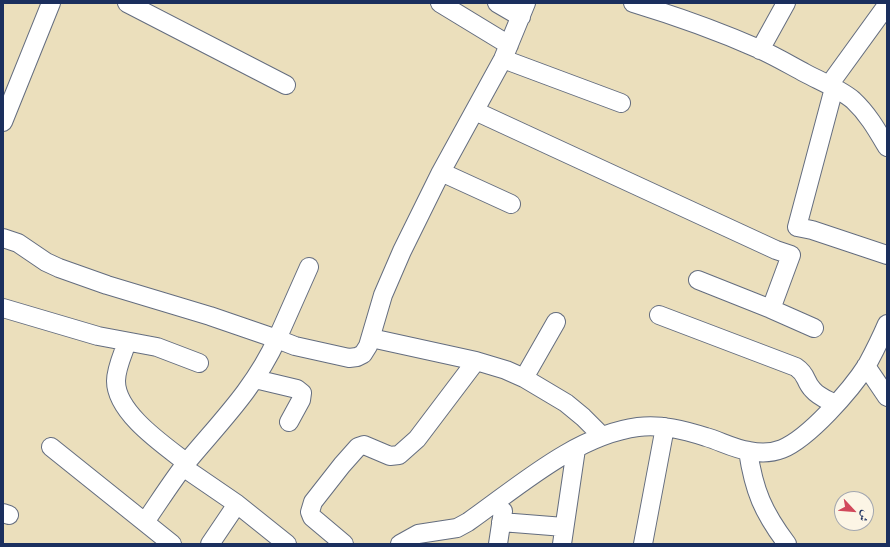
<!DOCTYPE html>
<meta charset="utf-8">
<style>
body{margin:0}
#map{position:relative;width:890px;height:547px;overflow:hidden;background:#ebdfbc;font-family:"IM FELL DW Pica",Amiri,serif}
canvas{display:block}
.frame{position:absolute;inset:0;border:4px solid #1b2f5e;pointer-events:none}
.north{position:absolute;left:834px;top:491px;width:40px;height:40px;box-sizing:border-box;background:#fcf5e5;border:1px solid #a2a6af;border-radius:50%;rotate:116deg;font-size:11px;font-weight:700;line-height:16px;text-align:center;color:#1b2f5e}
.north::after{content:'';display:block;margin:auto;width:14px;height:18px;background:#d1495b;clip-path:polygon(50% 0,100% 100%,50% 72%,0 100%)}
</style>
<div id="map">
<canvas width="890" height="547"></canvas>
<div class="frame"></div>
<div class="north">ش</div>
</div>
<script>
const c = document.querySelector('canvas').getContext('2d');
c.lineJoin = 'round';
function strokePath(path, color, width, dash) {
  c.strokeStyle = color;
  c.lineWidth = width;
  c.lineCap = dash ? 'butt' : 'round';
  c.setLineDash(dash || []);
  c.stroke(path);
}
const street = new Path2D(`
 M127,3l159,82
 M440,3l69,42
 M497,3l24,14
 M633,3c43,13 85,28 126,46 16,7 31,16 46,24 15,8 35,16 48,27 15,14 24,30 34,47
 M760,50l26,-47
 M503,59l118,44
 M829,85l58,-80
 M834,88l-37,139 15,3 75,25
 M475,111l301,139 15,5 -20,54 -73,-29
 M3,122l48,-119
 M441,172l70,32
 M3,238l15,5 28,19 13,6 48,17 103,31 67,23 32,-72
 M3,308l95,28 59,11 42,16
 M771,309l43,19
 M659,315l137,52c12,8 8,14 17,23 6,7 15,10 22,14
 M371,338l105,23 30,9 18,8 42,25 17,14 19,19
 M127,342c-4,12 -11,26 -11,39 0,32 48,64 71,82
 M866,366l21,31
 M524,378l32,-56
 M255,379l42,10 5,4 -1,7 -12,22
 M51,447l121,97
 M748,451c6,40 15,61 39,93
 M183,467l54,37
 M3,513l6,2
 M145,522c14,-20 27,-41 42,-60 34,-41 67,-73 90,-123l18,7 54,12 8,-1 6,-3 5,-8 15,-51 19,-44 39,-79 62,-113 23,-56
 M501,522l63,5
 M210,544l27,-40 50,40
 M344,544l-32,-27 -2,-5 3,-10 29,-37 16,-18 6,-2 26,11 9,-1 18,-16 59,-78
 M400,544l18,-10 39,-6 11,-6c50,-35 108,-87 170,-95 23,-3 46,3 68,10 14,4 28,12 43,14 10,2 23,2 33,-2 27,-11 69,-59 85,-84 7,-13 14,-27 20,-41
 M498,544l5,-33
 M562,544l14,-95
 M643,544l22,-117`);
strokePath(street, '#646d7f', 20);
strokePath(street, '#fff', 18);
</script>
